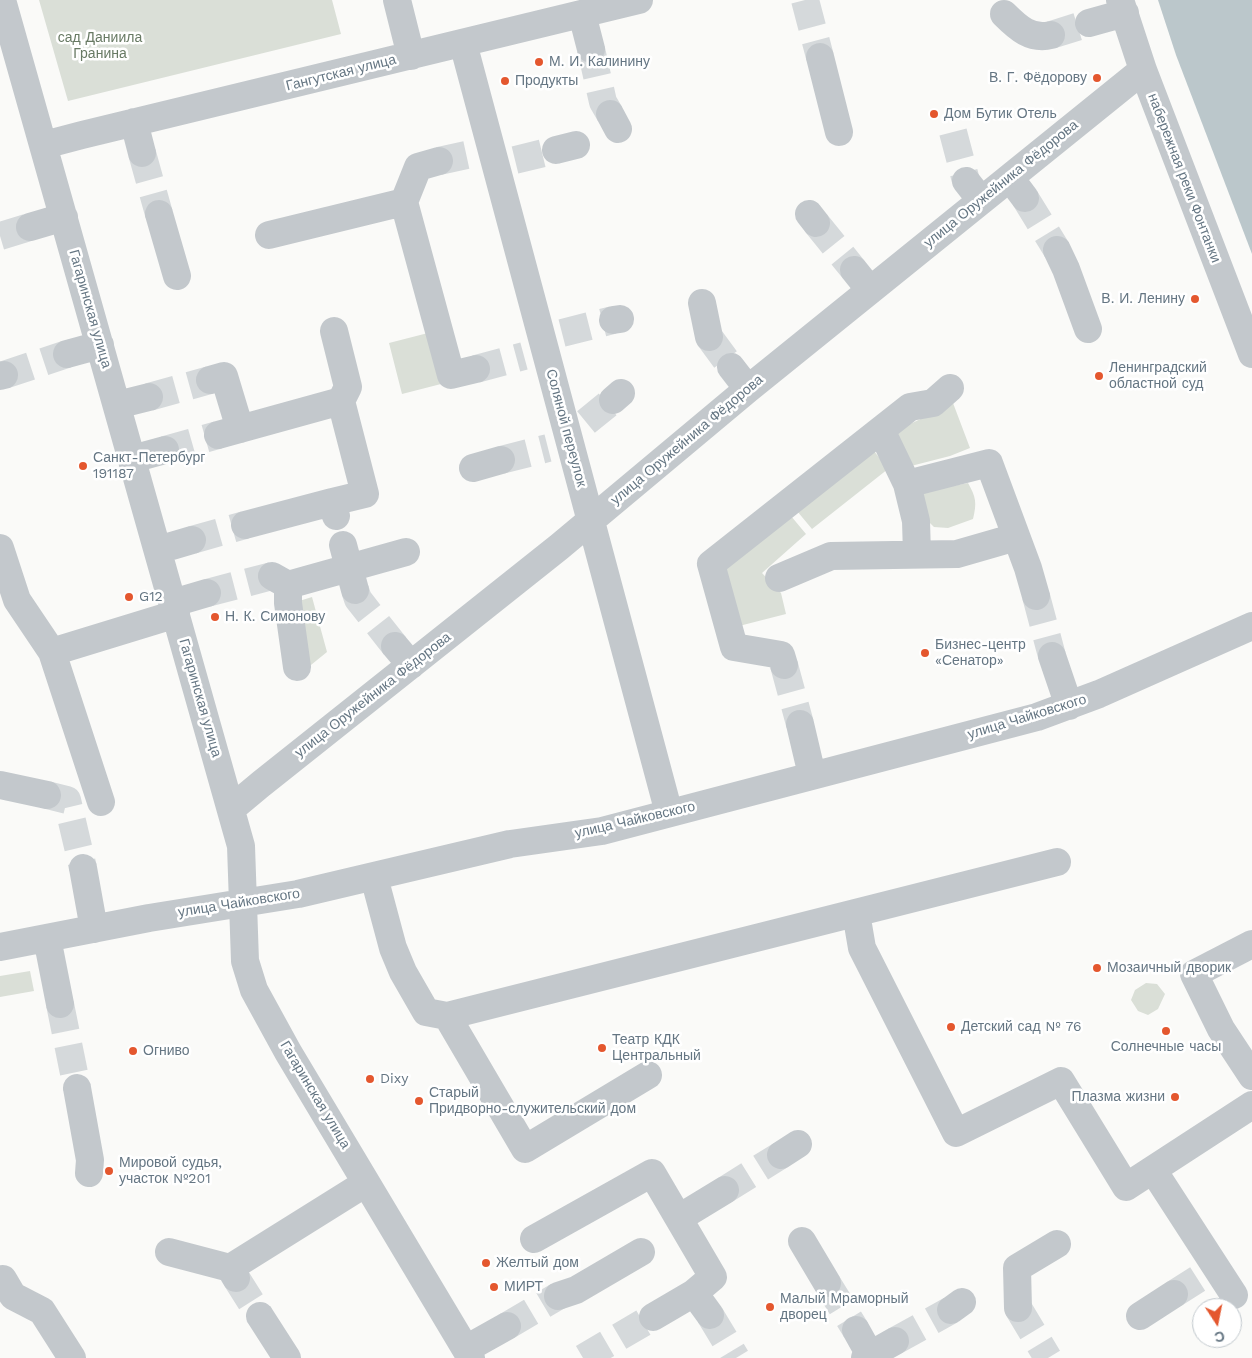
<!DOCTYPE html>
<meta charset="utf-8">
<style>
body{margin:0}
#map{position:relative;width:1252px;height:1358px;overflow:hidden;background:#fafaf8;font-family:"Work Sans",sans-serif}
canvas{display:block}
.north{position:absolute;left:1192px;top:1298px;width:50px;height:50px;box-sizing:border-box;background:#fff;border:1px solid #c1c8cd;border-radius:50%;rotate:169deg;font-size:14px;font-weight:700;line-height:20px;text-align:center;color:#657683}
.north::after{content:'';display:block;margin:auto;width:18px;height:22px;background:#e4572e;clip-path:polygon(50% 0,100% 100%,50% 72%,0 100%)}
</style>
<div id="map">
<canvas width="1252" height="1358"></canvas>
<div class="north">С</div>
</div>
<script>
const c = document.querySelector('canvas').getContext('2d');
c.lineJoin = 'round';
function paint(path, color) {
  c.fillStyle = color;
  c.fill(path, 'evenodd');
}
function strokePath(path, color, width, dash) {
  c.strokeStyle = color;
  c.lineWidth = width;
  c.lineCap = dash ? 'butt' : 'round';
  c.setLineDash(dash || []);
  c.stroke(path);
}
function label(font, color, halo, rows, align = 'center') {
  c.font = font + ' "Work Sans",sans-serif';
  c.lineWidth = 5;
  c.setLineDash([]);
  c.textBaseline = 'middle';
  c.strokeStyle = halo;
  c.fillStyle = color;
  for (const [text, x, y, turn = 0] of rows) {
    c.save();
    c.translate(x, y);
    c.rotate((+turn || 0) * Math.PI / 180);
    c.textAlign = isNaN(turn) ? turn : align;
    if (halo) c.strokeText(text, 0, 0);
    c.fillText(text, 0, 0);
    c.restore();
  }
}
paint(new Path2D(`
 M39,0h293l9,34 -273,67z
 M428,333l13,51 -39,10 -13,-51z
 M953,403l17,45 -20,8 -39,10 -15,-35z
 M874,451l14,18 -76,60 -15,-18z
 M968,483c8,14 9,20 5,36l-25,9 -14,-1 -10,-10 -2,-25z
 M791,516l15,18 -44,39 19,20 5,21 -47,12 -15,-58z
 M312,597l15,55 -21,17 -10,-67z
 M30,971l4,20 -34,6v-21z
 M1146,983l11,1 8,10 -7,15 -10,6 -10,-4 -7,-11 4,-10z`), '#dadfd7');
paint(new Path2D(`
 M1158,0h94v254l-76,-199z`), '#bbc7cb');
strokePath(new Path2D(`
 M805,0l15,57
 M1051,35l38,-12
 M591,49l12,53 7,12
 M953,132l13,49
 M142,153l17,61
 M515,160l41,-10
 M439,161l32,-7
 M1025,198l32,52
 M816,223l38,47
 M0,236l30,-9
 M562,333l51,-13
 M709,337l22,30
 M476,369l48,-13
 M4,375l63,-21
 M149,397l61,-17
 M586,422l27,-22
 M165,450l53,-15
 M501,460l47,-12
 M192,540l53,-15
 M355,590l3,9 37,47
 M207,593l65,-17
 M1036,596l16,60
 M784,665l16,59
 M47,795l20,5 16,68
 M60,1004l17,84
 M725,1190l56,-35
 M236,1278l24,38
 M827,1283l29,47
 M1174,1294l30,-19
 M1018,1308l30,50
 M710,1315l26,43
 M507,1326l51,-30
 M895,1341l56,-31
 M583,1358l70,-41`), '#d5d9db', 28, [28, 14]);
strokePath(new Path2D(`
 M2,0l239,846 4,115 9,29 34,62 183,306
 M397,0l14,56
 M1120,0l23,70 109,284
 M582,14l9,35
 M1004,14c14,14 27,26 47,21
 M1089,23l36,-10
 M463,43l206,770
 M820,57l19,75
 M610,114l8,15
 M134,122l8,31
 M44,145l38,-10 557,-135
 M556,150l20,-5
 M1010,178l15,20
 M966,181l15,19
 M404,202l47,173 25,-6
 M159,214l18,62
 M809,214l7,9
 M30,227l34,-10
 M269,235l135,-33 14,-35 21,-6
 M1057,250l9,19 22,60
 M854,270l16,20
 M702,303l7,34
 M613,320l7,-1
 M67,354l33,-9
 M731,367l17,22
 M0,376l4,-1
 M210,380l14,-4 16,53
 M613,400l8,-7
 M117,405l32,-8
 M881,430l26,54 9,37 1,33
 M218,435l123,-34
 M132,459l33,-9
 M473,468l28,-8
 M907,484l82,-21 39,105 8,28
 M332,502l33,-8 -24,-93 7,-14 -14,-56
 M245,525l87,-23 4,14
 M343,545l12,45
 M0,548l17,52 35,52 49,150
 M158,550l34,-10
 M272,576l16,9 118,-33
 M779,578l52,-22 126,-2 59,-17
 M288,585v18l9,64
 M173,603l34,-10
 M395,646l16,19
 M52,652l124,-38
 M1052,656l17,50
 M784,665l-3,-10 -47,-8 -23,-83 199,-157 23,-4 17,-15
 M800,724l12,51
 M0,785l47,10
 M231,809l30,-25 298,-237 189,-158 395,-319
 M83,868l11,61
 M374,877l19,71 10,24 23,40 21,4 78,133 123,-74
 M856,913l6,35 94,185 105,-52 65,106 126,-82
 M47,938l13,66
 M1252,944l-58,30 27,55 31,47
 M0,947l149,-29 149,-24 212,-50 92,-13 435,-114 62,-23 153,-68
 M447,1016l610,-154
 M77,1088l13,72 -1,13
 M781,1155l17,-11
 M1153,1170l81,125
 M679,1218l46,-28
 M534,1239l118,-66 61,104 -19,16 -41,24
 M802,1241l25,42
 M169,1252l61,16 6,10
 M230,1268l136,-85
 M3,1279l10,17 29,15 30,47
 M694,1293l16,22
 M558,1296l18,-6 65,-38
 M1018,1308l-1,-40 40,-24
 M951,1310l11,-8
 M260,1316l27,42
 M1140,1316l34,-22
 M856,1330l14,25
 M466,1349l41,-23
 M865,1358l30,-17`), '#c3c8cc', 28);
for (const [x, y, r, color] of [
 [539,62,5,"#e4572e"],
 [1097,78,5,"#e4572e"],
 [505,81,5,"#e4572e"],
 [934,114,5,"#e4572e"],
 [1195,299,5,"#e4572e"],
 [1099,376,5,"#e4572e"],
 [83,466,5,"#e4572e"],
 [129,597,5,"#e4572e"],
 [215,617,5,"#e4572e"],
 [925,653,5,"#e4572e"],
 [1097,968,5,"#e4572e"],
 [951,1027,5,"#e4572e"],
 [1166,1031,5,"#e4572e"],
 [602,1048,5,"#e4572e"],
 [133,1051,5,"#e4572e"],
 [370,1079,5,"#e4572e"],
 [1175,1097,5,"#e4572e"],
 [419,1101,5,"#e4572e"],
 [109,1171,5,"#e4572e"],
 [486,1263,5,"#e4572e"],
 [494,1287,5,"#e4572e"],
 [770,1307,5,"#e4572e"]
]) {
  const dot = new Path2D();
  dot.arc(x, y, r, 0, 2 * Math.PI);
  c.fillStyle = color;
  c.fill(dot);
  strokePath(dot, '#fff', 2);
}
label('14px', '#687a64', '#fff', [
 ["сад Даниила",100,38],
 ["Гранина",100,54]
]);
label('14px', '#657683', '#fff', [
 ["М. И. Калинину",549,62],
 ["В. Г. Фёдорову",1087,78,"right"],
 ["Продукты",515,81],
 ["Дом Бутик Отель",944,114],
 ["В. И. Ленину",1185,299,"right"],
 ["Ленинградский",1109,368],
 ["областной суд",1109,384],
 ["Санкт-Петербург",93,458],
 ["191187",93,474],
 ["G12",139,597],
 ["Н. К. Симонову",225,617],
 ["Бизнес-центр",935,645],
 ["«Сенатор»",935,661],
 ["Мозаичный дворик",1107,968],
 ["Детский сад № 76",961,1027],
 ["Театр КДК",612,1040],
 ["Центральный",612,1056],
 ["Солнечные часы",1166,1047,"center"],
 ["Огниво",143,1051],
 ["Dixy",380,1079],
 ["Старый",429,1093],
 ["Придворно-служительский дом",429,1109],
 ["Плазма жизни",1165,1097,"right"],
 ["Мировой судья,",119,1163],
 ["участок №201",119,1179],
 ["Желтый дом",496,1263],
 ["МИРТ",504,1287],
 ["Малый Мраморный",780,1299],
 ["дворец",780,1315]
], 'left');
label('14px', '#657683', '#fff', [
 ["Гангутская улица",341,73,-14],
 ["набережная реки Фонтанки",1184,178,69],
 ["улица Оружейника Фёдорова",1001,184,-39],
 ["Гагаринская улица",90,309,74],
 ["Соляной переулок",566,428,75],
 ["улица Оружейника Фёдорова",687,440,-40],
 ["улица Оружейника Фёдорова",373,695,-38],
 ["Гагаринская улица",200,698,74],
 ["улица Чайковского",1027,717,-17],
 ["улица Чайковского",635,820,-13],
 ["улица Чайковского",239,903,-9],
 ["Гагаринская улица",315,1095,59]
]);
</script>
